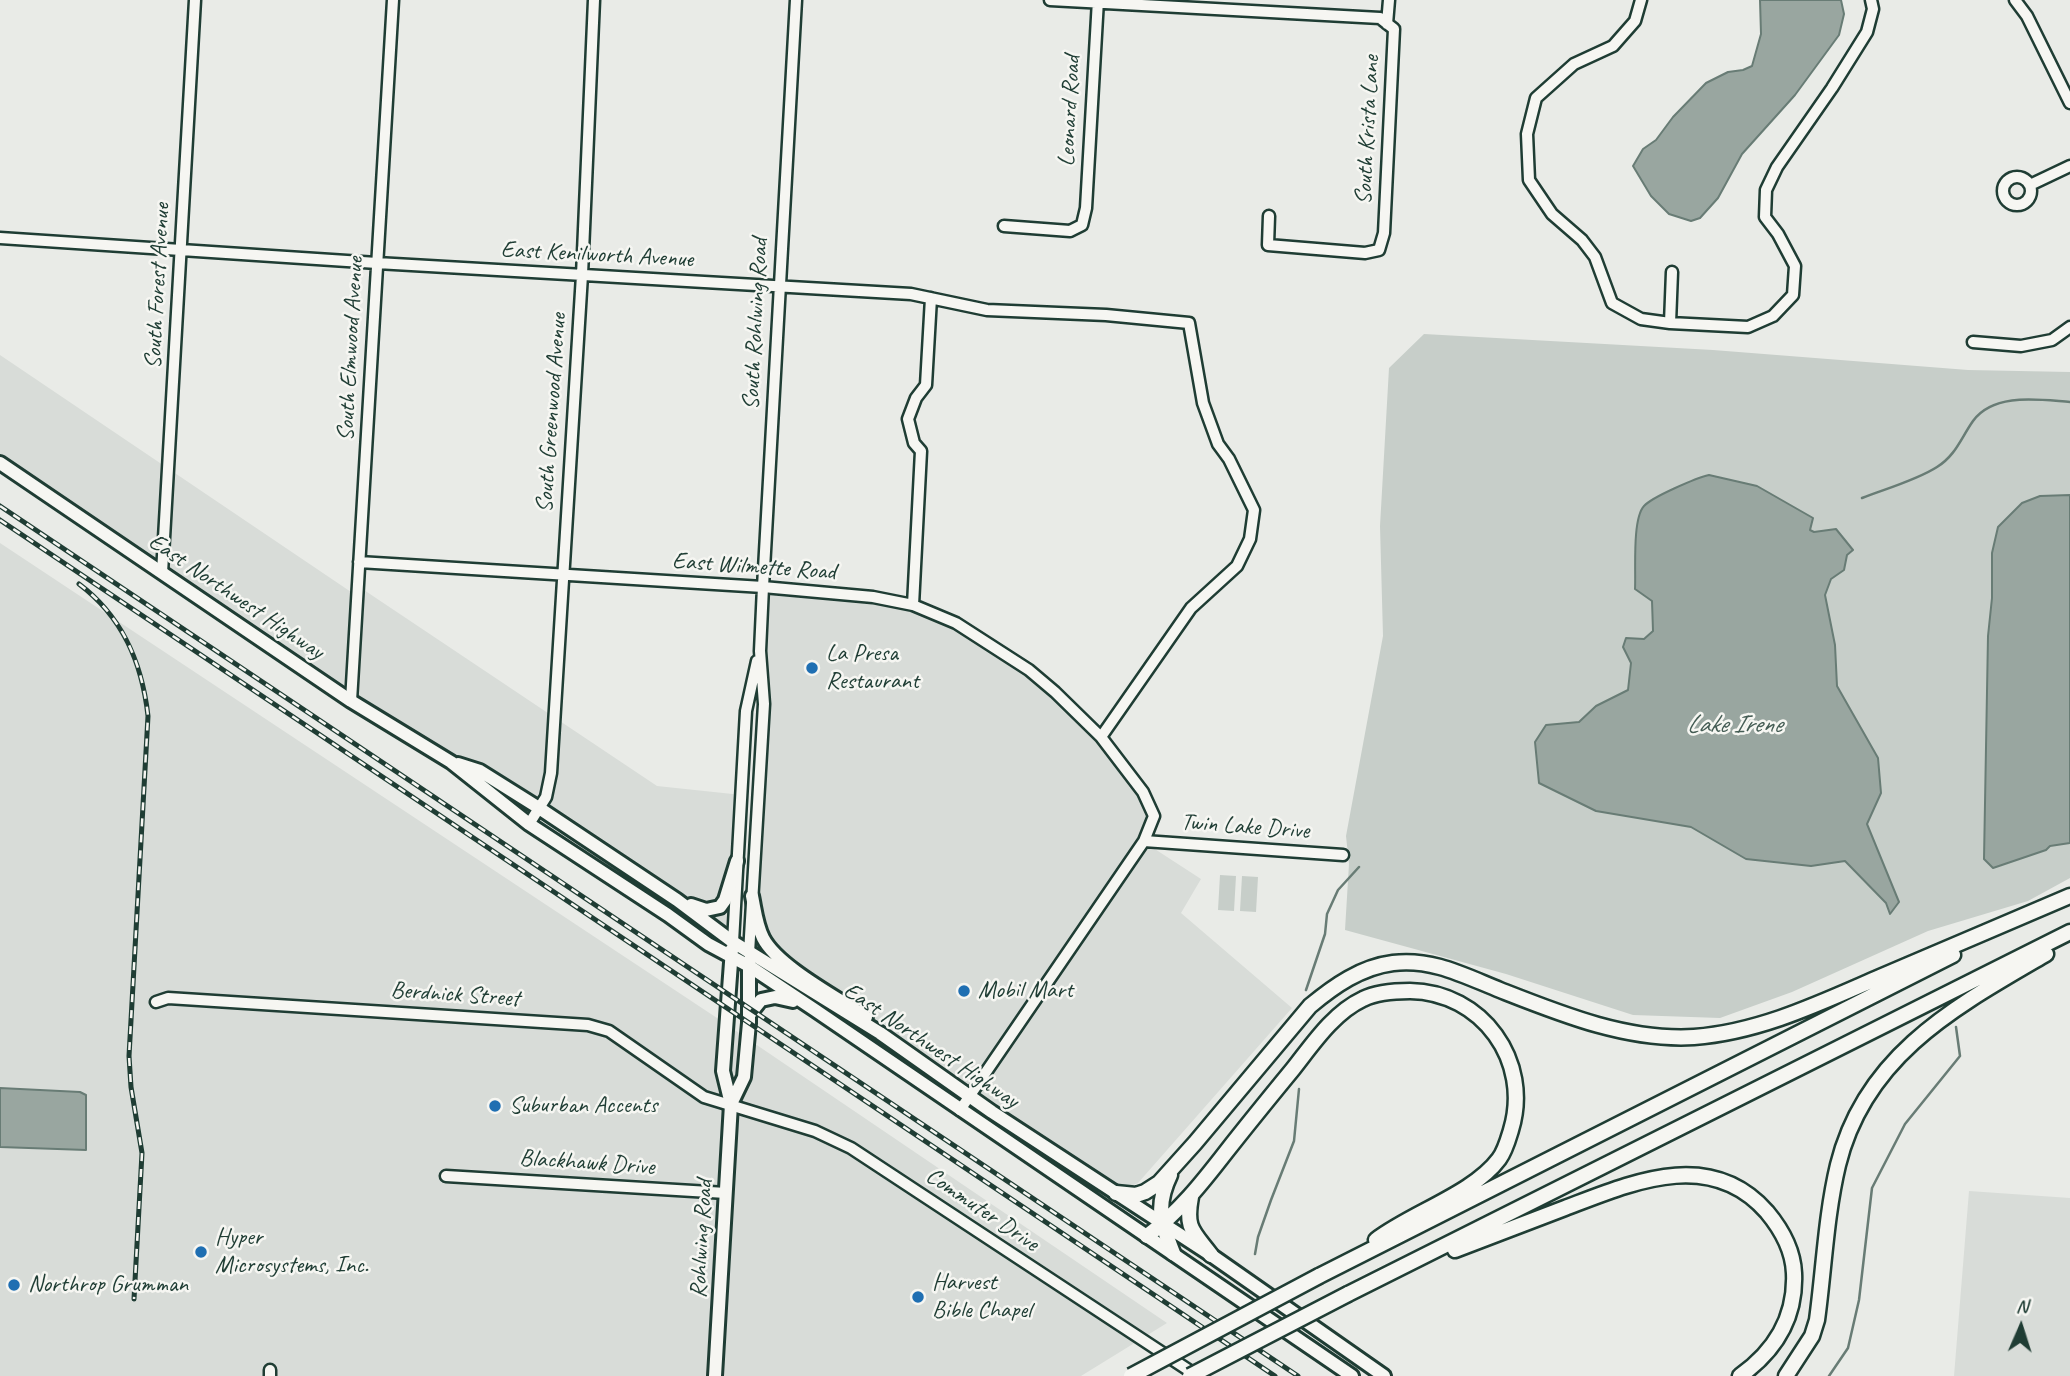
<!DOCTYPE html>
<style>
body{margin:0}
#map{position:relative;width:2070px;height:1376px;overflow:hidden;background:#e9ebe7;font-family:Caveat,sans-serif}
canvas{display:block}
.north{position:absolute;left:1986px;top:1292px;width:70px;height:70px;-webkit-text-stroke:5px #f6f6f2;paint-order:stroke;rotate:3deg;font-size:19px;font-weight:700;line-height:28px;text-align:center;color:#1f3d34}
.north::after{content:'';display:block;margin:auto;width:24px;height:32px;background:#1f3d34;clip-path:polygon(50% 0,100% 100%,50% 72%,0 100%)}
</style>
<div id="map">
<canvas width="2070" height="1376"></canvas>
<div class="north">N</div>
</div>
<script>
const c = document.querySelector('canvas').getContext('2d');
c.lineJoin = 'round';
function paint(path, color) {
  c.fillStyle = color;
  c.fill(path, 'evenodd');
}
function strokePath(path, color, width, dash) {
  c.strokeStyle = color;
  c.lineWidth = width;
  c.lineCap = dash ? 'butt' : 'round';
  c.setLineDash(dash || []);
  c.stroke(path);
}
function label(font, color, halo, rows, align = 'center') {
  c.font = font + ' Caveat,sans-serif';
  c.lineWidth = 5;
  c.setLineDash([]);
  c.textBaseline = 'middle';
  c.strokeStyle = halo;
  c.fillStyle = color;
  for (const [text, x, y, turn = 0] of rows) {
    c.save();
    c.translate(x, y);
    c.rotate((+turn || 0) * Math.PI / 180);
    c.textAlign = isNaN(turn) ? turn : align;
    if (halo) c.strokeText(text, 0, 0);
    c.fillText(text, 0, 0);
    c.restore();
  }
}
paint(new Path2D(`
 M0,355l357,241 1,-10 299,200 85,9 -9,147 -191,-132 -91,-48 -451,-299z
 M0,543l714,473 453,307 -86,53h-1081z
 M763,587l110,10 83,26 73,47 72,67 53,79 -10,26 57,37 -20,34 111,95 -154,175 -22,10 -341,-239 -23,-58 12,-192z
 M1969,1191l101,7v178h-116z`), '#d8dcd8');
paint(new Path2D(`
 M1424,334l289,16 255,20 102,2v506l-42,23 -100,30 -136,61 -72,26 -87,-3 -127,-41 -161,-44 4,-66 -3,-28 37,-200 -3,-110 9,-158z
 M1220,875l16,1 -2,35 -16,-1z
 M1242,876l16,1 -2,35 -16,-1z`), '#c7cec9');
const water = new Path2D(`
 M1760,0h81l3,14 -5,21 -44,60 -53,59 -24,44 -18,20 -9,3 -22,-7 -18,-18 -18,-30 10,-17 13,-9 17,-23 33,-34 22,-11 15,-2 9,-4 9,-32z
 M1709,475l48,11 56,32 -3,12 4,2 22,-3 17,21 -6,5 -3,15 -13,9 -6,16 10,50 2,41 41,72 3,35 -14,31 32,78 -9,12 -4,-11 -41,-42 -34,5 -65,-7 -55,-32 -95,-16 -57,-28 -4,-41 11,-17 33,-3 17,-16 32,-16 3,-27 -8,-16 3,-9 18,1 9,-8 -1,-30 -17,-12c1,-18 -3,-70 9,-83 8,-9 52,-28 65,-31z
 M2070,495v348l-20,3 -4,4 -53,18 -9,-9 4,-223 4,-38v-45l6,-26 24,-24 18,-7z
 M0,1088l80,4 6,3v55l-86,-3z`);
paint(water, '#99a6a0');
strokePath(water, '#687c75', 2);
strokePath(new Path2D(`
 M1862,498c23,-9 55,-18 75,-31 19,-12 24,-29 36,-46 21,-29 67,-21 97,-19
 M1306,990l19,-56 2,-20 11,-24 21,-23
 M1255,1254l3,-17 13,-37 23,-59 5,-52
 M1829,1376l19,-28 11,-48 13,-112 33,-64 55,-68 -4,-29`), '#687c75', 2.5);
const minor = new Path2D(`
 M1050,0l330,18 14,11 -10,204 -5,17 -14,3 -97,-8 1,-29
 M1641,0l-6,21 -22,25 -39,18 -38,34 -9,36 2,46 23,34 30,26 13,17 17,46 29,16 29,4 78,4 25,-11 20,-21 2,-29 -17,-32 -13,-17 1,-27 11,-23 55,-79 35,-56 6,-23 -2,-9
 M2015,0l12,16 43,87
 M1387,24l2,-24
 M2003 191a14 14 0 1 1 28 0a14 14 0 1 1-28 0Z
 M2030,185l40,-19
 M1004,226l66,5 12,-6 4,-17 12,-208
 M0,238l377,25 534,31 76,16 119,5 83,8 14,80 15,41 11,15 25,51 -4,29 -13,27 -46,42 -90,129
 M1670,323l2,-51
 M1973,342l48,4 31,-6 18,-13
 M359,562l404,25 110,10 40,8 43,18 73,47 26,22 46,45 42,55 11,24 -10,25 -184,269
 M162,573l33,-573
 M913,605l8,-154 -7,-8 -6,-24 8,-21 10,-13 5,-87
 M351,701l42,-701
 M529,824l17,-27 5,-24 31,-498 12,-275
 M1144,841l199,14
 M733,942l13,-231 11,-50
 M749,953l15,-249 -4,-53 3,-64 33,-587
 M156,1002l12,-4 420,27 21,6 95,66 111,34 36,17 345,227
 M446,1176l280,17
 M270,1376v-6`);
const major = new Path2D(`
 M0,463l351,238 100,61 78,62 139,91 40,29 41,22 66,44 537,366
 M458,764l22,7 59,37 138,92 56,42 147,91 112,79 219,143 173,121
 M752,896c3,14 4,28 11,42 15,29 75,60 103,79
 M691,905l15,5 14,-3 5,-7 12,-39
 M749,1015l12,-15 14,-3 18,4
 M731,1104l13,-27 5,-54v-62
 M715,1376l16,-272 -8,-33 9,-122`);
const highway = new Path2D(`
 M1170,1175c-15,31 -9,48 3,78
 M1116,1193l20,2 9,-3 14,-9 36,-40 115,-137c24,-20 51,-39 83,-43 39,-5 72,13 107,27 61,24 127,51 194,47 66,-5 126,-34 186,-60 63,-27 127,-54 190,-81
 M1191,1197c-6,32 2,34 20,58
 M1147,1236c32,-24 55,-53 79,-84 22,-28 44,-55 67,-83 19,-24 40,-56 70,-70 14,-7 31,-8 47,-8 72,1 122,70 101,139 -3,10 -6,21 -12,29 -26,35 -88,54 -123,81
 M1455,1250c37,-14 73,-28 110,-42 66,-25 145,-61 202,4 15,18 26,37 27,61 2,44 -19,78 -54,103
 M1319,1276l634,-321
 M1348,1294l722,-362
 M1786,1376l26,-40 5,-16c7,-51 9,-105 21,-155 27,-110 117,-158 208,-211`);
strokePath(minor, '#1f3d34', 15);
strokePath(major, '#1f3d34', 18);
strokePath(highway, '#1f3d34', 19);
strokePath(minor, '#f6f6f2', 10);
strokePath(major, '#f6f6f2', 12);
strokePath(highway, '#f6f6f2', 14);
const rail = new Path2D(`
 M0,506l1298,870
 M0,520l1275,856
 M79,584c44,33 63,79 69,132l-19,340 2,31 11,66 -8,146`);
strokePath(rail, '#1f3d34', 5);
strokePath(rail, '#f6f6f2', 2.5, [8]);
const highwayBridge = new Path2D(`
 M1131,1376l188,-100
 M1190,1376l158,-82`);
strokePath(highwayBridge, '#1f3d34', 19, []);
strokePath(highwayBridge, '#f6f6f2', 14);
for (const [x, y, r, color] of [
 [812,668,7,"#1f6fb2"],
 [964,991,7,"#1f6fb2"],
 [495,1106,7,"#1f6fb2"],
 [201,1252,7,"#1f6fb2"],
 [14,1285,7,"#1f6fb2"],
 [918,1297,7,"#1f6fb2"]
]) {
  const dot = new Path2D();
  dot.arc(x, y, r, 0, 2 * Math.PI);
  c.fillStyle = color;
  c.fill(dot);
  strokePath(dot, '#f6f6f2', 2.5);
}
label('24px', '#1f3d34', '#f6f6f2', [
 ["Leonard Road",1070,111,-87],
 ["South Krista Lane",1368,130,-87],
 ["East Kenilworth Avenue",597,255,3],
 ["South Forest Avenue",158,286,-87],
 ["South Rohlwing Road",756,324,-87],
 ["South Elmwood Avenue",351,349,-87],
 ["South Greenwood Avenue",552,413,-86],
 ["East Wilmette Road",754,567,4],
 ["East Northwest Highway",236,597,34],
 ["Twin Lake Drive",1245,827,4],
 ["Berdnick Street",455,995,4],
 ["East Northwest Highway",931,1046,34],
 ["Blackhawk Drive",587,1163,4],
 ["Commuter Drive",982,1210,34],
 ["Rohlwing Road",702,1239,-87]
]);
label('24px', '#1f3d34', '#f6f6f2', [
 ["La Presa",826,654],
 ["Restaurant",826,682],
 ["Mobil Mart",978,991],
 ["Suburban Accents",509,1106],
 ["Hyper",215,1238],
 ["Microsystems, Inc.",215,1266],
 ["Harvest",932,1283],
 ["Bible Chapel",932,1311],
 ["Northrop Grumman",28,1285]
], 'left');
label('italic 26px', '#445c54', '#f6f6f2', [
 ["Lake Irene",1734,725]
]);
</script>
